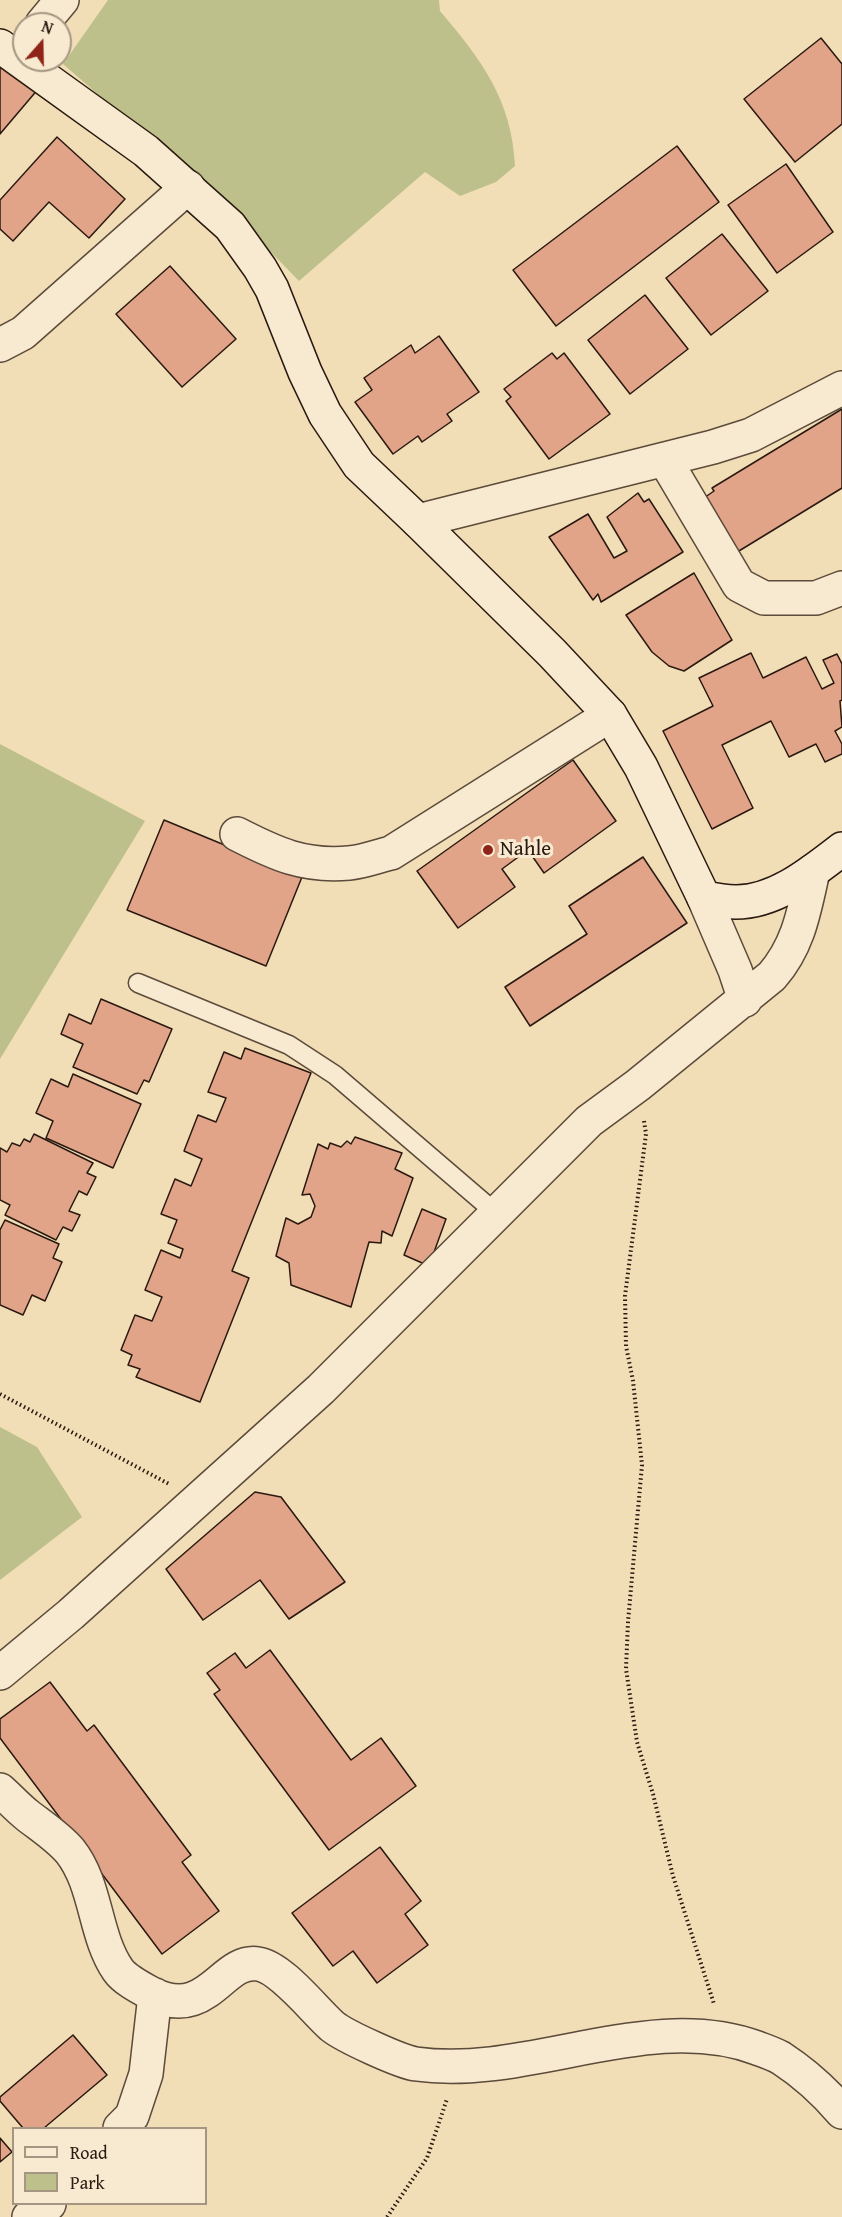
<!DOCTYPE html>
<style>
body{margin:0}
#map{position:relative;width:842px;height:2217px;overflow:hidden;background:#f2deb6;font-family:"Gentium Book Plus",serif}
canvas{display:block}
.legend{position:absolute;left:12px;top:2127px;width:195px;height:78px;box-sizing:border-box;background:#f7ead0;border:2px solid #a59683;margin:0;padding:8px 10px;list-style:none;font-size:18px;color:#2a1910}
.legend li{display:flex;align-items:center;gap:12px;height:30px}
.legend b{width:30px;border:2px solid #a59683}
.north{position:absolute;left:12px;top:12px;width:60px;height:60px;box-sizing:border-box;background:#f7ead0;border:2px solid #a59683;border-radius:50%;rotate:20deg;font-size:16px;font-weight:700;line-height:24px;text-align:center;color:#2a1910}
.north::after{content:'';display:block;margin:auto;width:21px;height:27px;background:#8f2418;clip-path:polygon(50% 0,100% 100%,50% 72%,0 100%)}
</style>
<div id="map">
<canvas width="842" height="2217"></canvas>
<ul class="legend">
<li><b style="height:8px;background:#f7ead0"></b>Road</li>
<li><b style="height:16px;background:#bec08b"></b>Park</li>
</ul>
<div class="north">N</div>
</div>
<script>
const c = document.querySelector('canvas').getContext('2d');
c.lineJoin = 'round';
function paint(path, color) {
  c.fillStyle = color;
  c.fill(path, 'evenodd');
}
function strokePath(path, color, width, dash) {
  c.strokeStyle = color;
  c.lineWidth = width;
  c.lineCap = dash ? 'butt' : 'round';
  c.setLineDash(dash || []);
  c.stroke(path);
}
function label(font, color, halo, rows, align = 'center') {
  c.font = font + ' "Gentium Book Plus",serif';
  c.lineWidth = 6;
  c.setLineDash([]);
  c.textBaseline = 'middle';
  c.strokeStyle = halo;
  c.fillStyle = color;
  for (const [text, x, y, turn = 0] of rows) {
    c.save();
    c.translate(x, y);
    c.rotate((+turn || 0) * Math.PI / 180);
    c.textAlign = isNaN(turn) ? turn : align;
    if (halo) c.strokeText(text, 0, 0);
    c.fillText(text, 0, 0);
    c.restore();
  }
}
paint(new Path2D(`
 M108,0h331l1,11c41,48 72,89 75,155l-19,16 -36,14 -35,-24 -126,109 -73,-75 -163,-142z
 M0,744l145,77 -145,238z
 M0,1427l37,20 45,70 -82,63z`), '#bec08b');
const building = new Path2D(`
 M821,38l21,26v60l-47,38 -51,-63z
 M0,64l39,24 -39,46z
 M57,137l68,62 -36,39 -40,-36 -36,39 -13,-12v-29z
 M677,146l42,56 -163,124 -43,-56z
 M786,164l47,68 -56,41 -49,-68z
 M722,234l46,57 -57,44 -45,-57z
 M170,266l66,73 -54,48 -66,-73z
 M645,295l43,54 -58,45 -42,-54z
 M439,336l40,56 -32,22 5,7 -30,21 -4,-6 -25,18 -38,-52 17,-12 -8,-12 47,-33 4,8z
 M552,353l5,6 7,-6 46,61 -61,45 -43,-58 5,-4 -7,-8z
 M842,409v79l-108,66 -33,-54 13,-9 -2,-3z
 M638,493l6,9 5,-3 34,53 -82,50 -3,-8 -5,6 -44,-63 39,-23 26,44 13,-7 -20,-34z
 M694,573l38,67 -48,31 -15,-5 -17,-14 -26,-37z
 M751,653l12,25 43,-21 16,32 12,-6 -11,-23 14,-6 5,10v36l-2,1 2,26 -7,4 7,13v10l-17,8 -9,-18 -27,13 -18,-36 -49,24 31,63 -41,21 -49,-98 50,-25 -14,-28z
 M573,760l43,61 -72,52 -16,-23 -26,19 13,18 -57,41 -41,-57z
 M164,820l138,57 -36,89 -139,-56z
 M643,857l44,66 -157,103 -25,-39 82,-53 -18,-28z
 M101,999l71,30 -23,53 -5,-2 -7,14 -64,-27 10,-23 -22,-10 8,-20 22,10z
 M245,1048l66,25 -79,198 17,7 -49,124 -64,-25 4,-8 -12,-4 4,-10 -11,-5 14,-35 17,6 10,-24 -17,-7 16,-40 19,8 3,-9 -15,-6 9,-23 -16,-6 14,-35 16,7 11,-27 -18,-8 14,-36 18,7 10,-24 -18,-6 16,-40 17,7z
 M73,1074l68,30 -28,64 -67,-30 7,-17 -17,-8 15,-34 17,8z
 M34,1134l59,29 -6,10 9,4 -9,18 -8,-4 -10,20 11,4 -8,16 -9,-4 -7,13 -51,-25 5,-10 -10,-5v-52l7,4 5,-9 8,3 4,-7 6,3z
 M355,1137l47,16 -7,16 18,9 -21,58 -10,-5 -1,12 -12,-1 -18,65 -60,-22 -2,-22 -13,-7 10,-38 12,6 13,-7 4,-11 -5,-12 -8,1 16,-51 10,5 2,-6 11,4 6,-6 4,3z
 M422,1209l24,10 -17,47 -25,-11z
 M5,1220l54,24 -6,14 9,4 -17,39 -13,-6 -9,20 -23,-10v-75z
 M255,1492l26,5 64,85 -56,37 -29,-39 -57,40 -37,-51z
 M270,1650l81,110 30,-22 35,48 -87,64 -115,-156 6,-4 -13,-17 28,-20 11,15z
 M50,1682l37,49 7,-6 97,130 -9,7 37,49 -57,43 -162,-216v-19z
 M380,1847l41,54 -16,13 23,31 -51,38 -24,-32 -20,15 -41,-53z
 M73,2035l34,40 -63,53h-21l-23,-27v-4z
 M0,2138l12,14 -12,10z`);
paint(building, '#e1a488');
strokePath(building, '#2a1910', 1.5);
const lane = new Path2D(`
 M138,983l151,62 46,30 162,139`);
const street = new Path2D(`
 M42,24l20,-24
 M0,345l23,-12 165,-146
 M665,460l74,125 25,13h52l26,-10
 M418,521l295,-74 38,-12 91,-47
 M237,834c39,20 67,33 112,29 14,-1 29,-7 42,-10l219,-138
 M704,898l31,72 10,30
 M0,1673l71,-59 250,-225 268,-268 49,-36 134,-109c27,-31 32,-65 41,-105
 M0,1790c9,8 17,17 27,25 14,11 31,22 43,36 27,34 24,84 48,119 7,10 23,18 34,24 56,28 70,-36 106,-30 23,3 56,46 74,62 12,10 69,36 84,38 112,16 233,-56 341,-16 8,3 17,6 24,10 23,15 43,33 61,54
 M120,2128l12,-12 14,-42 9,-79
 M29,2217l20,-13`);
const secondary = new Path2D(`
 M0,46l146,105 84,75 30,42 12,21 33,83 20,42 34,51 59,56 134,132 58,62 31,52 63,131c10,2 21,4 32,4 40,0 76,-30 106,-53`);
strokePath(lane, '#5c4a3a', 21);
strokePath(street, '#5c4a3a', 36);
strokePath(secondary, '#2a1910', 36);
strokePath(new Path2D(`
 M644,1121l2,13 -21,162 1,50 7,35 9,84 -14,157 -2,47 11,73 16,52 20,82 41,128
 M0,1394l169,90
 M387,2217l40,-59 20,-59`), '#2a1910', 4, [1.5, 3]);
strokePath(lane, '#f7ead0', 18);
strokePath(street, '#f7ead0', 33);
strokePath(secondary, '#f7ead0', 33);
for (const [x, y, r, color] of [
 [488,850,6,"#8f2418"]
]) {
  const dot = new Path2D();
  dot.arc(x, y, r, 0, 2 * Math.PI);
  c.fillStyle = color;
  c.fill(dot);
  strokePath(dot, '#f7ead0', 2);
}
label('21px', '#2a1910', '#f7ead0', [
 ["Nahle",500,850]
], 'left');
</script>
